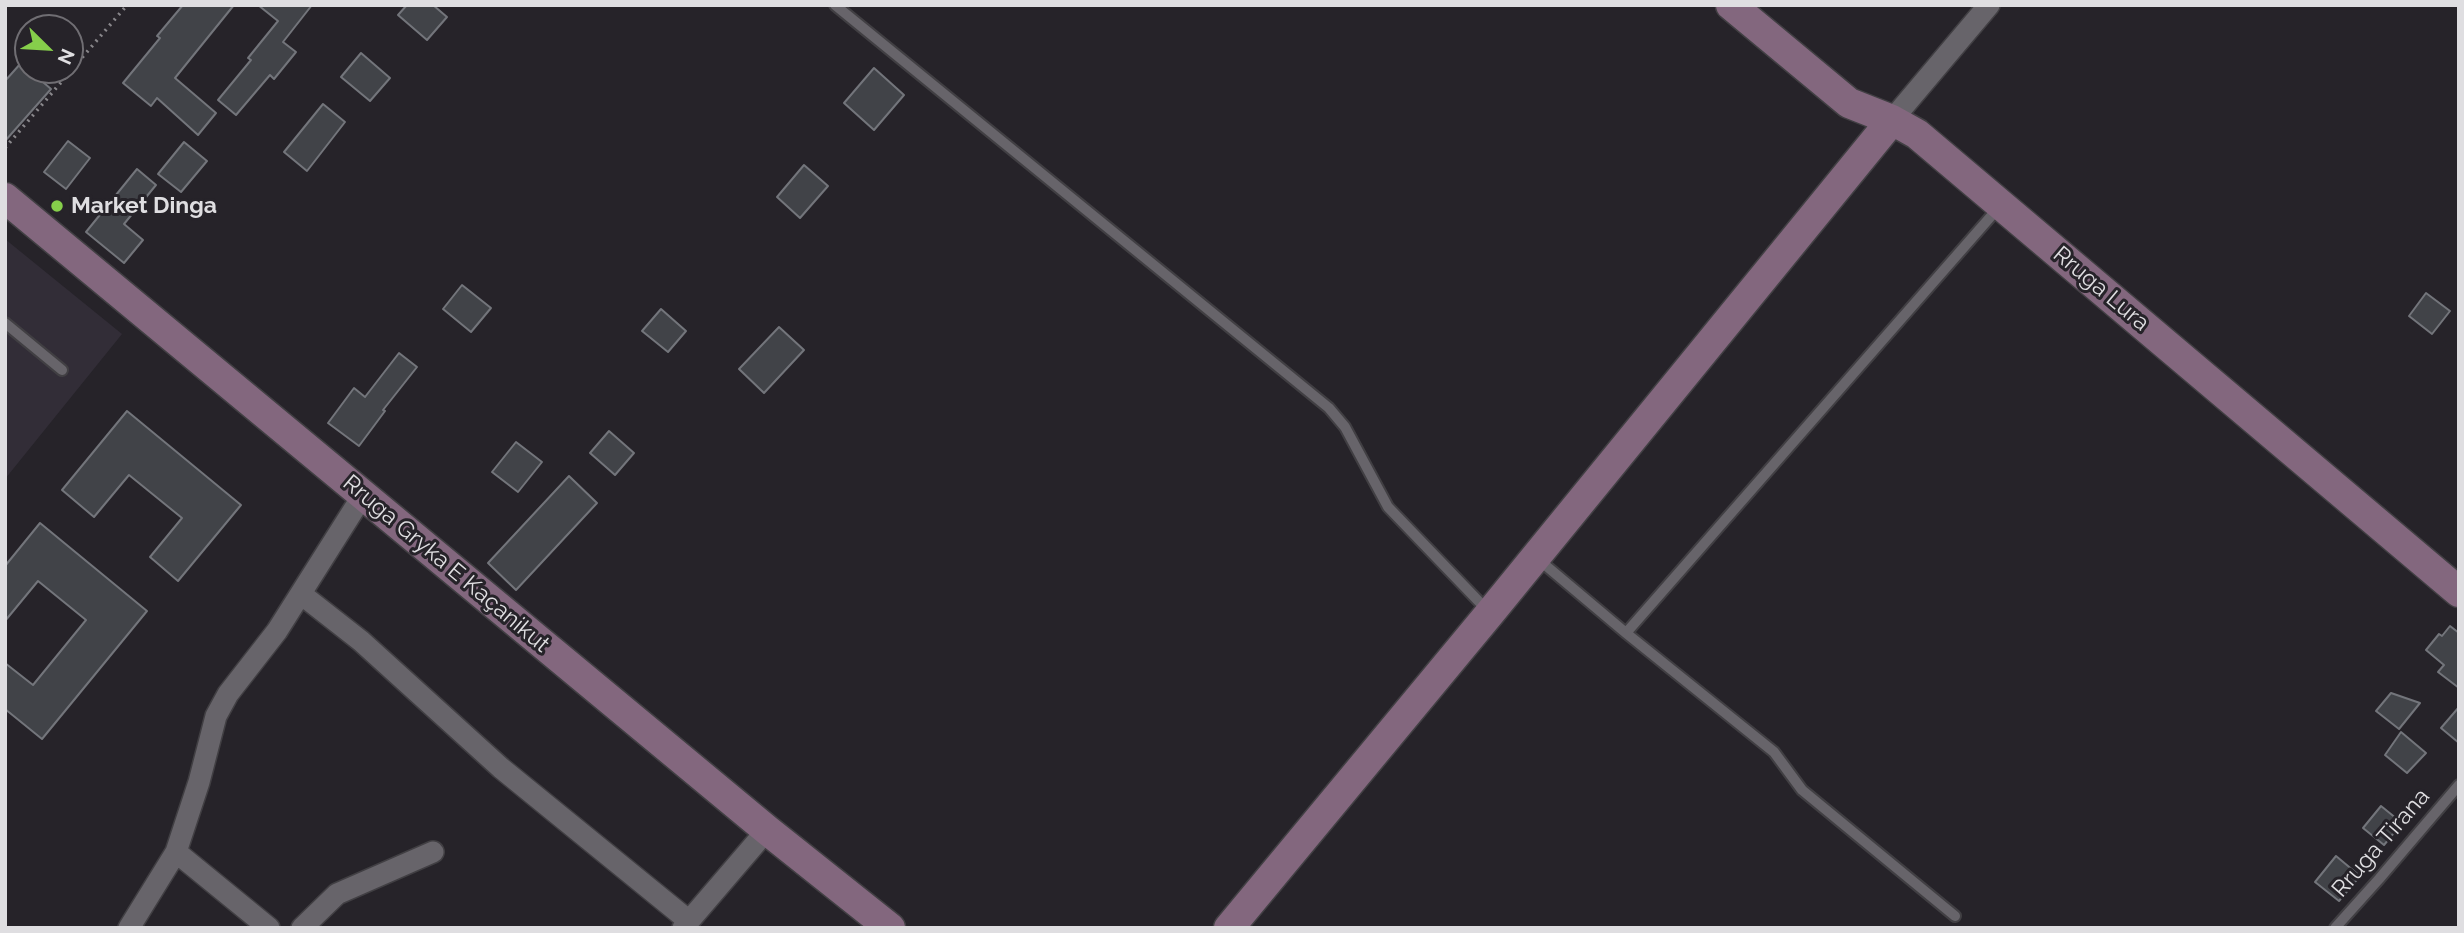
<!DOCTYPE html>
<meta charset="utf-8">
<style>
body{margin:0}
#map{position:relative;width:2464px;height:933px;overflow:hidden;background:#262329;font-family:Raleway,sans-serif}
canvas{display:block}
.frame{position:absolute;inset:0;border:7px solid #dfdee1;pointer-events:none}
.north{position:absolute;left:14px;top:14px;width:70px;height:70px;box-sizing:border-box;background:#262329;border:2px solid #706e73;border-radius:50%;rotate:114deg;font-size:19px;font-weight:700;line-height:28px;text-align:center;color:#dfdee1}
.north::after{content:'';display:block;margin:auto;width:24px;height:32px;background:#86cf4b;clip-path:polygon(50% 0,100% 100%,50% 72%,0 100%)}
</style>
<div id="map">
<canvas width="2464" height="933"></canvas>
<div class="frame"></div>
<div class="north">N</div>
</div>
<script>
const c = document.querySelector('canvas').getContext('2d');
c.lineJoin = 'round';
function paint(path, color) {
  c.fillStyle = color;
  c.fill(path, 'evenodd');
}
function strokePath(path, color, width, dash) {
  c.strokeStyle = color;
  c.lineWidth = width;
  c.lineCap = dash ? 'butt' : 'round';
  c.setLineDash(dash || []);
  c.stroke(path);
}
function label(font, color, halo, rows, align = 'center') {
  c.font = font + ' Raleway,sans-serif';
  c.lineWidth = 6;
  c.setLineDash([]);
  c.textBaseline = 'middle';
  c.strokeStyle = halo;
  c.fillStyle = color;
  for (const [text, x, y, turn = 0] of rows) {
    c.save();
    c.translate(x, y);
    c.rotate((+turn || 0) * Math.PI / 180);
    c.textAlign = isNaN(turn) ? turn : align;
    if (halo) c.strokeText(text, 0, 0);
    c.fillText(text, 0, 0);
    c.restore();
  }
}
paint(new Path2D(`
 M5,239l117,95 -117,145z`), '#322d37');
const building = new Path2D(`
 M183,5h51l-59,73 41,35 -18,22 -41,-37 -6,8 -28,-23 37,-45 -3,-2z
 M258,5h54l-29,37 13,10 -22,27 -4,-4 -34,40 -18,-15 33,-40 -3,-2 30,-37z
 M407,5h26l14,12 -20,23 -29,-25z
 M361,53l29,25 -20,23 -29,-24z
 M21,63l30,26 -46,52v-60z
 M874,68l30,27 -30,35 -30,-27z
 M323,104l22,18 -38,49 -23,-19z
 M68,141l22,17 -24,31 -22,-17z
 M184,142l23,19 -26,31 -23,-18z
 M804,165l24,21 -28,32 -23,-21z
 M137,169l19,16 -32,39 19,16 -19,23 -38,-31z
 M462,285l29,23 -20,24 -28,-23z
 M2426,293l24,18 -18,23 -23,-18z
 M661,309l25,22 -18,21 -26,-21z
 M779,327l25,23 -40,43 -25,-24z
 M399,353l18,14 -34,43 2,1 -26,35 -31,-23 26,-35 11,9z
 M127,411l114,94 -63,76 -28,-24 32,-39 -53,-43 -35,42 -32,-27z
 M609,431l25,22 -19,22 -25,-22z
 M516,442l26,20 -24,30 -26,-20z
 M569,476l28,27 -81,87 -28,-27z
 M40,523l107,88 -105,128 -37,-30v-46l28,22 53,-65 -48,-39 -33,40v-55z
 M2450,626l9,7v55l-21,-16 6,-7 -18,-15 13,-16 3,2z
 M2391,693l29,10 -21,26 -23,-18z
 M2459,707v36l-18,-15z
 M2401,732l25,21 -19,20 -22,-18z
 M2381,806l21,17 -18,22 -21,-17z
 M2336,856l24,20 -21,25 -24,-19z`);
paint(building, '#414348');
strokePath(building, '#73757b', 2);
const lane = new Path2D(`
 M835,5l494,403 16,19 43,80 100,104
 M5,323l57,47
 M1538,559l88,74 148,119 28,38 153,126
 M1626,633l374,-427
 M2335,928l44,-49 80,-94`);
const street = new Path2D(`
 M1892,120l97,-115
 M301,594l60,47 140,127 188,153
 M176,852l93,76
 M129,928l47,-76 23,-70 17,-66 12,-22 49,-63 86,-136
 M302,928l35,-34 96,-42
 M683,928l84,-98`);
const secondary = new Path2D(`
 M1731,5l118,98 43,17 25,14 542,458
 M5,198l762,632 123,98
 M1229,928l261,-315 402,-493`);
strokePath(lane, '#413f43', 14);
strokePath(street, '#413f43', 24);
strokePath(secondary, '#413f43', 33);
strokePath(new Path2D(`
 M5,148l122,-143`), '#89878b', 3.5, [2, 5]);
strokePath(lane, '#67646a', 10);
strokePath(street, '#67646a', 21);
strokePath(secondary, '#83677e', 30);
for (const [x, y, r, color] of [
 [57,206,7,"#86cf4b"]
]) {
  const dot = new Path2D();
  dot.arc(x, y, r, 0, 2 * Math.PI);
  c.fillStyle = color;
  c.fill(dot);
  strokePath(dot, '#262329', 2.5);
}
label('bold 23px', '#dfdee1', '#262329', [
 ["Market Dinga",71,206]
], 'left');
label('23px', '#dfdee1', '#262329', [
 ["Rruga Lura",2101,289,40],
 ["Rruga Gryka E Kaçanikut",446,564,40],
 ["Rruga Tirana",2381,843,-49]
]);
</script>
